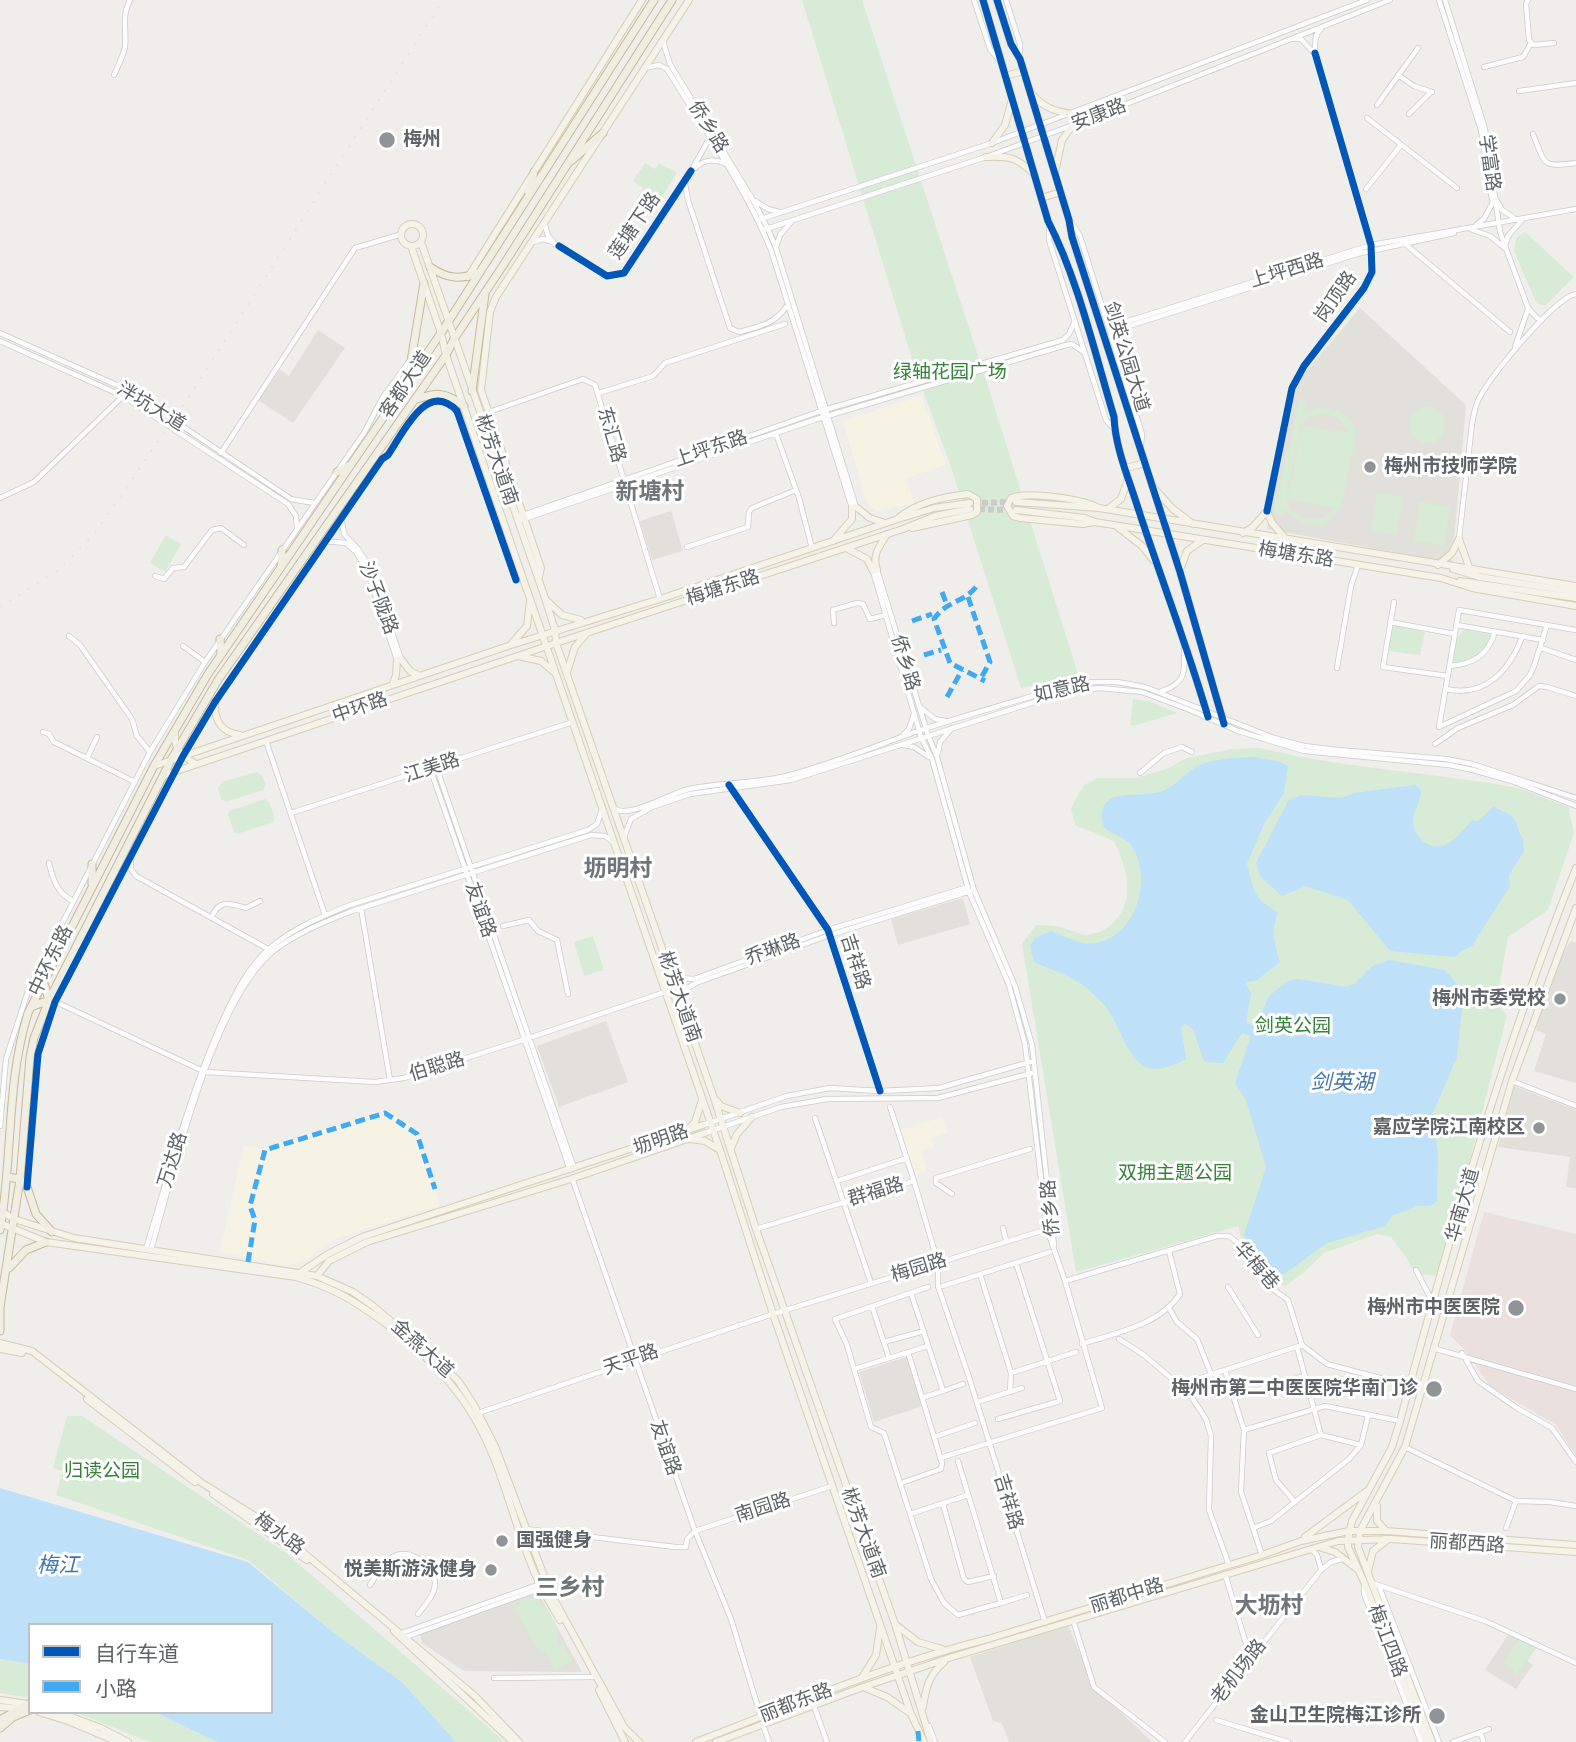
<!DOCTYPE html>
<meta charset="utf-8">
<style>
body{margin:0}
#map{position:relative;width:1576px;height:1742px;overflow:hidden;background:#efeeea;font-family:Karla,"Noto Sans SC",sans-serif}
canvas{display:block}
.legend{position:absolute;left:28px;top:1623px;width:245px;height:91px;box-sizing:border-box;background:#fff;border:2px solid #bfc1c3;margin:0;padding:9px 12px;list-style:none;font-size:21px;color:#5f6368}
.legend li{display:flex;align-items:center;gap:14px;height:35px}
.legend b{width:35px;border:2px solid #bfc1c3}
</style>
<div id="map">
<canvas width="1576" height="1742"></canvas>
<ul class="legend">
<li><b style="height:9px;background:#0057b8"></b>自行车道</li>
<li><b style="height:9px;background:#3fa9f5"></b>小路</li>
</ul>
</div>
<script>
const c = document.querySelector('canvas').getContext('2d');
c.lineJoin = 'round';
function paint(path, color) {
  c.fillStyle = color;
  c.fill(path, 'evenodd');
}
function strokePath(path, color, width, dash) {
  c.strokeStyle = color;
  c.lineWidth = width;
  c.lineCap = dash ? 'butt' : 'round';
  c.setLineDash(dash || []);
  c.stroke(path);
}
function label(font, color, halo, rows, align = 'center') {
  c.font = font + ' Karla,"Noto Sans SC",sans-serif';
  c.lineWidth = 6;
  c.setLineDash([]);
  c.textBaseline = 'middle';
  c.strokeStyle = halo;
  c.fillStyle = color;
  for (const [text, x, y, turn = 0] of rows) {
    c.save();
    c.translate(x, y);
    c.rotate((+turn || 0) * Math.PI / 180);
    c.textAlign = isNaN(turn) ? turn : align;
    if (halo) c.strokeText(text, 0, 0);
    c.fillText(text, 0, 0);
    c.restore();
  }
}
paint(new Path2D(`
 M921,396l25,69 -40,13 8,25 -37,8 -10,-8 -24,-82z
 M385,1109l30,18 25,78 -103,33 -32,22 -20,6 -65,-14 24,-107 18,4z
 M942,1117l5,16 -16,5 3,9 -13,4 6,20 -14,5 -14,-45z`), '#f7f3e4');
paint(new Path2D(`
 M1360,308l106,97 -14,158 -185,-34 30,-147z
 M318,330l27,18 -52,75 -35,-23 22,-30 9,6z
 M671,511l12,40 -31,9 -12,-39z
 M963,898l7,26 -72,21 -7,-26z
 M1571,941l5,2v140l-42,-12 12,-37 -10,-4 17,-63z
 M606,1021l22,61 -69,25 -22,-61z
 M1514,1086l62,24v78l-10,-1 4,-30 -72,-10z
 M907,1357l16,49 -49,16 -15,-50z
 M533,1594l7,2 42,76 -118,-1 -42,-28 -2,-10z
 M1068,1625l26,62 58,55h-143l-7,-19 -9,-2 -23,-64z
 M1510,1632l28,13 -11,16 6,4 -17,24 -31,-19z`), '#e2e0da');
paint(new Path2D(`
 M1484,1212l92,22v222l-20,-31 -66,-39 -26,-37 -14,-14z`), '#eae0de');
paint(new Path2D(`
 M802,0h60l126,386 90,288 -57,14 -71,-224 -32,-86z
 M645,163l10,6 4,-6 18,10 -22,35 -18,-10 6,-10 -10,-7z
 M1525,232l49,45 -28,28h-5l-6,-5 -21,-49 2,-13z
 M1300,398l7,2 -3,11c20,-8 50,-2 51,24 0,12 -5,25 -7,37 -2,12 -3,27 -9,38 -13,23 -41,16 -54,-1l-2,5 -9,-1zM1322,414l15,3 13,16 -48,-8 -15,74 47,9 -9,9 -16,3 -16,-8 -7,-14 15,-73 6,-7z
 M1409 425a18 18 0 1 1 36 0a18 18 0 1 1-36 0Z
 M1377,493l26,4 -7,38 -25,-4z
 M1420,502l30,5 -6,38 -30,-4z
 M166,535l15,9 -16,28 -15,-9z
 M1393,625l32,7 -5,23 -32,-4z
 M1464,629l28,6c-5,20 -22,25 -40,30l5,-28 5,-4z
 M1133,699l15,2 29,12 -44,13 -3,-1z
 M1260,748c83,20 168,24 252,39 19,3 37,15 56,19l6,27 -26,77 -40,27 -12,67 11,11 -67,261 -25,-2 -9,-17 -15,-20 -14,-3 -53,19 -21,20 -18,13c-19,-2 -47,-41 -46,-60l-163,46 -54,-328 14,-19c9,1 19,0 28,3 6,2 14,6 21,7 7,0 19,-4 25,-9 27,-23 18,-56 4,-85l-39,-16 -4,-17 13,-23 14,-7h39l29,-9 21,-11 46,-9z
 M257,772l5,3 4,10 -3,5 -37,12 -5,-3 -3,-11 4,-6z
 M265,799l4,3 6,16 -2,4 -35,12 -4,-2 -6,-17 1,-4z
 M593,936l11,34 -20,6 -10,-34z
 M67,1416h15l204,137 219,189h-49l-53,-59 -70,-51 -85,-72 -192,-65 7,-24 -10,-3z
 M532,1597c15,6 31,36 24,50l7,-3 9,17 -18,10 -8,-19 -10,-5 -25,-44 4,-1 3,4 4,-6z
 M1519,1639l12,8 3,-3 2,2 -21,31 -2,-2 2,-4 -12,-8z
 M0,1659l30,5v34l-30,-5z
 M75,1712h80l62,30h-67z`), '#d8ebd6');
paint(new Path2D(`
 M1255,757l26,5 7,4 -4,27 -20,31 -17,40 7,27 7,10 17,12c-8,17 -3,32 2,49l-23,18 -12,3 6,10 -5,30 10,3 13,-30 17,-14 10,-3 9,1 42,7 7,-3 18,-18 17,-6 56,10 19,22 -7,65 -25,58 6,38 -1,48 -7,5h-12l-25,9 -8,11 -58,17 -40,29 -9,4 -10,-6 -24,-35 22,-68 -20,-67 -11,-17 16,-47 -9,-3 -19,30 -19,-1 -11,-33 -8,-5 -4,3 5,32c-52,28 -55,-10 -76,-46 -5,-9 -15,-17 -22,-24 -15,-13 -37,-19 -54,-27l-4,-16 5,-8 16,-7c14,5 31,16 46,12 41,-9 56,-66 34,-98 -6,-8 -20,-11 -27,-18 -12,-45 39,-26 61,-37 12,-5 20,-17 31,-23 17,-9 40,-9 59,-10z
 M1415,785l6,5c0,11 -8,21 -8,32 0,7 5,14 10,19 20,16 37,-7 49,-21l6,1 16,-15c6,6 14,5 19,12 6,6 4,14 10,20l1,13 -15,24 1,11 -38,60 -9,4 -8,7 -65,-6 -42,-51 -43,-14 -23,10 -22,-20 -4,-13 32,-62 13,-6 41,3 12,-5z
 M0,1488l248,74 85,70 70,51 53,59h-239l-62,-30h116v-87h-241v39l-30,-5z`), '#bfe0f9');
strokePath(new Path2D(`
 M973,503l43,-1
 M970,509l43,1`), '#cbcbca', 6, [6, 3]);
const minor = new Path2D(`
 M974,0l16,49 9,11
 M1006,0l14,44v14
 M1439,0l42,130 11,69
 M1445,0l40,129 15,103 28,76 9,10 5,2
 M1528,0l-2,4 3,36 5,5 20,-2
 M1293,39h8l13,14
 M663,41l7,23 83,136 15,29 8,19 80,259
 M1484,67l39,-10 8,-14
 M645,68l14,-3 8,4c36,59 78,117 104,181l81,258
 M114,75c4,-9 9,-19 11,-28 2,-18 -4,-30 5,-47
 M1398,75l16,11 18,6
 M1519,91l57,-8
 M1377,105l41,-57
 M1409,114l22,-22
 M1367,118l90,70
 M1533,134c13,32 8,33 43,29
 M695,168c10,-9 18,-9 30,-5
 M685,184l3,16 42,128 9,4c19,-5 36,-8 47,-25
 M1366,189l35,-44
 M1496,199l6,11 11,7
 M755,201l13,8 11,3
 M758,220l234,-77 375,-143
 M1072,223l8,13 62,198 -1,10
 M1477,224l7,-5 10,-19
 M545,225l3,11 5,5
 M1049,225v15l57,180 8,9
 M1470,229l20,7 16,13
 M763,230l223,-73 87,-32 317,-125
 M533,242l10,-3 7,2 57,35 17,-3 61,-91 24,-43
 M1404,243l106,89
 M1505,246l3,-10 14,-16
 M776,247l4,-12 11,-13
 M1104,314l13,7 8,1 246,-77 205,-36
 M0,333l130,58 161,108 23,4
 M0,341l123,55 165,108 8,12 1,12
 M1114,345l6,-13 9,-6 228,-72 97,-21
 M1515,347l13,-38
 M599,393l54,-17 12,-13 120,-39
 M489,412l94,-33 12,6 65,214
 M776,434l23,64 13,50
 M221,453l134,-205 47,-14
 M0,498l34,-16 89,-86
 M1267,511l25,-123 12,-22 60,-78 8,-16 -1,-27 -56,-192c0,-9 -1,-18 6,-24
 M520,516l301,-105 242,-71 6,-6 6,-13
 M341,517l3,17 14,15 12,19 31,91
 M518,521l299,-102 249,-74 6,-1 13,9
 M1459,539l13,-115c2,-11 4,-22 10,-31 13,-21 72,-95 94,-99
 M324,541l22,2 10,9 11,18 30,90
 M687,547l61,-20 1,-15 3,-4 44,-18
 M877,570l51,165 9,22 37,133 41,96 17,59 22,200
 M873,571l48,166 11,22 37,133 40,93 16,59 22,185 18,52 37,127 -162,50
 M155,576l9,3 9,-11 11,-1 28,-37 9,-2 23,17
 M1394,602l-11,65 65,9
 M1390,622l65,12
 M834,623l-1,-13 24,-7 6,1 7,15 16,-4
 M1457,625l86,15
 M69,636l11,9 52,74 5,17 13,16
 M183,646l22,16
 M1541,648l35,12
 M1450,666c24,-2 38,-11 45,-34
 M1337,668l14,-82 7,-21
 M1446,689c39,9 64,-19 76,-52
 M1162,691c24,-8 23,-19 22,-42
 M920,707l15,12 10,2
 M1439,727l20,-117 117,20
 M1439,727l77,-36 14,-16 4,-9 13,-41
 M43,732l6,2 5,8 81,40
 M904,734l5,-5 5,-15
 M266,741l59,174
 M1435,744l23,-16 55,-23 26,-19 8,1 29,9
 M903,745l11,2 15,10
 M938,753l2,-11 12,-14
 M87,758l10,-21
 M436,766l138,402
 M430,768l140,402
 M1140,773l24,-20 18,-6 10,5
 M731,788l97,142 52,161
 M615,809c15,9 54,-15 74,-20 33,-7 68,-5 101,-14 44,-12 88,-30 131,-45 49,-16 99,-30 149,-45l24,-3h23l28,5 129,51 30,8 34,4 108,9 26,5 104,34
 M291,813l282,-91
 M624,837l7,-18 21,-12 38,-13 101,-14 275,-88 34,-4 42,4 48,18 48,21 66,20 145,14 24,5 39,11 64,25
 M131,858v11l5,7
 M49,863c4,17 8,30 24,38
 M136,876l132,73
 M361,908l29,172
 M212,917c7,-19 20,-13 34,-9l14,-7
 M503,926l26,-6 9,11 19,9 11,54
 M672,974l4,4 18,1 134,-49 140,-43
 M680,999l6,-10 10,-6 134,-48 141,-44
 M54,1001l151,71 170,10 29,-4 125,-40 136,-46
 M1512,1081l64,25
 M890,1107l24,74
 M815,1118l56,165
 M703,1125l84,-29 43,-8 50,3 59,-3 91,-26
 M0,1126l6,-67 23,-71 121,-236 55,-90 159,-229 19,-36 25,-34
 M705,1133l76,-26 46,-8 111,-1 94,-25
 M572,1178l123,353 36,88 30,98
 M837,1181l70,-23
 M27,1186l11,-132 17,-52 128,-246 32,-54 167,-243 6,-4c15,-22 39,-76 69,-44l59,169
 M952,1194l-16,-11v-5l94,-29
 M1003,1228l3,12
 M756,1229l158,-48 24,82v23l31,91 76,245
 M146,1249c23,-76 43,-152 75,-225 12,-26 26,-57 49,-76 23,-20 53,-32 80,-43l238,-75 9,-6 5,-14
 M151,1250c22,-76 61,-246 120,-297 23,-19 53,-31 81,-42l239,-76 14,1 9,7
 M1416,1270l17,33
 M981,1277l30,96
 M1065,1281l152,-45h12l10,8 35,46 14,10 14,45 25,19 83,22
 M943,1286l107,-34
 M928,1287l-93,32 12,26 24,82 13,6 47,146 13,24 14,12 43,-12 -43,-142
 M1228,1287l30,48
 M911,1293l32,98 -21,7
 M872,1306l17,52
 M1169,1308l8,14 20,17 14,35
 M1119,1339l25,16 35,30 123,-40
 M884,1342l40,-11
 M1082,1344c33,-11 78,-19 98,-50l-11,-43
 M1297,1347l24,88
 M1433,1348l143,41
 M1462,1353l16,28 39,27 35,20 24,34
 M854,1369l74,-23
 M1225,1370l19,60 -3,62 21,63
 M1183,1384l23,35 5,17 -2,74 20,55
 M943,1391l20,-7
 M1010,1392l1,-19 65,-21
 M1234,1397l70,-21
 M977,1402l45,-14
 M478,1413l295,-99 281,-87
 M998,1419l62,-18 -44,-138
 M1244,1430l81,-24 75,15
 M934,1437l41,-14
 M1405,1447l111,54 34,1 26,4
 M904,1482l37,-13 1,-6 -34,-111
 M1295,1502l-19,-22 -7,-27 52,-18 40,10
 M943,1504l21,75 4,3 26,-6
 M910,1514l58,-19
 M1253,1528l18,-7 78,-62 12,-14 7,-29
 M1506,1528l10,-27
 M526,1529l149,18h11l1,-8 8,-8 137,-45
 M1311,1549l6,6 4,14
 M1225,1574l25,83
 M1372,1583l113,38 91,42
 M370,1585c6,-9 12,-20 21,-27 16,-13 45,8 44,27 -1,11 -10,20 -17,29
 M1364,1586v8l57,148
 M1379,1586l60,156
 M1001,1603l26,-8
 M1073,1620l21,67 71,55
 M399,1634l141,-50
 M403,1638l139,-50
 M494,1678l99,-1
 M814,1706l13,36
 M1216,1720l72,22
 M763,1725l6,17
 M929,1726l6,16
 M1480,1732l4,10
 M1185,1742l136,-172 10,-8 11,-3
 M1453,1742l36,-13`);
const major = new Path2D(`
 M983,0l65,221c30,58 47,133 66,196 1,29 14,60 23,88 23,71 50,140 71,212
 M997,0l14,44 9,15 49,161 3,17 108,335 44,152
 M1005,76l19,-5
 M1032,94c12,14 22,17 40,20
 M992,143l13,-18 6,-22
 M986,157c24,-1 30,0 48,17
 M1055,172l7,-32 11,-15
 M1041,198l20,-6
 M401 235a11 11 0 1 1 22 0a11 11 0 1 1-22 0Z
 M421,242l124,356 10,32 1,13 158,455 42,131 139,395 36,118
 M411,246l30,87 5,22 274,795 53,164 138,400 13,28
 M468,277l174,-277
 M1126,468l19,-5
 M1152,486l21,23 20,15
 M1016,502l83,6 477,78
 M856,507l14,11 15,5
 M1108,509l13,-10 7,-20
 M1016,510l69,8 10,4 346,56 31,10 104,18
 M1267,511l5,12 14,16
 M897,519c20,-17 46,-22 71,-25l9,5v13l-5,3 -60,13
 M1095,522l-12,2 -63,-6 -7,-2 -6,-10 4,-8c17,-7 70,1 86,9
 M1115,525l27,21 11,14
 M1243,533l10,-6 14,-16
 M1459,539l10,28
 M833,541l19,-22v-11
 M846,548l21,11 6,12
 M1438,565l14,-12 7,-14
 M1453,569l27,8 96,15
 M877,570c-5,-15 2,-23 10,-36
 M1180,570l7,-19 16,-11
 M539,577l2,-9 -60,-178 9,-78 6,-15 193,-297
 M1460,581l116,17
 M546,600l16,15 19,5
 M512,643l15,-17 3,-25
 M518,656l23,5 14,12
 M401,659l9,12 8,4
 M567,672l8,-25 12,-14
 M393,684l3,-9 1,-15
 M215,702c-1,19 6,30 25,33
 M175,732c-2,17 7,24 21,32
 M154,766l357,-121 149,-46 235,-79 39,-12 36,-5
 M165,775l391,-132 347,-114 32,-13 35,-7
 M717,1101l4,5 19,7
 M687,1130l8,-8 7,-22
 M690,1139l15,2 15,9
 M731,1148l6,-14 15,-17
 M1,1211l13,8 60,19 243,38 36,16 20,14 67,56 19,20 15,23 21,41 55,146 74,135 15,15
 M0,1223l46,19 250,35c38,11 57,23 89,46 31,23 60,50 82,83 36,53 45,119 72,177 6,12 14,25 21,37
 M301,1272l27,-18 34,-17 341,-112
 M317,1276l12,-15 38,-19 204,-63 134,-46
 M0,1343l32,8 170,132 72,45 201,168 44,46
 M0,1349l22,4
 M87,1399l108,83
 M213,1494l94,66
 M1377,1506v15l9,10
 M1305,1537l62,-46
 M1322,1548l13,4 22,17
 M1368,1571l5,-20 13,-10
 M896,1625l22,17 24,7
 M394,1631l119,111
 M863,1676l13,-21 4,-27
 M863,1687l24,10 23,16
 M599,1690l26,52
 M0,1700l28,4
 M0,1707l22,2
 M923,1707c3,-20 6,-32 21,-45
 M39,1712l29,9 50,21
 M58,1712l43,16 27,14
 M696,1742c97,-37 192,-78 292,-103l274,-84 39,-14 48,-10h37l190,14
 M716,1742l147,-55 86,-29 389,-117 53,-2 185,13
 M1426,1742l-62,-160 -16,-35v-7l4,-19 40,-74 8,-26c50,-186 104,-374 176,-553
 M1432,1742l-74,-195 2,-16 45,-84 107,-366 64,-173`);
const highway = new Path2D(`
 M571,161l32,-28
 M528,191l6,-19
 M430,267c17,12 31,13 50,5
 M408,379l16,-96
 M472,391l13,-97
 M414,400c23,-8 30,-9 50,6
 M337,472l13,-7
 M281,567l1,-17
 M220,639l1,16
 M92,884v-20
 M31,1007l18,-7 -6,-20
 M7,1177l13,2 7,8 9,27 16,18
 M0,1230c13,-73 6,-146 28,-217l126,-247 54,-92 233,-341 213,-333
 M9,1268l17,-18 20,-8
 M0,1307l20,-128 10,-122 4,-19 15,-38 122,-240 47,-80 228,-325 8,-16 50,-75 168,-264
 M0,1331v-26
 M0,1720l28,-16
 M0,1728l13,-11 17,-7`);
strokePath(minor, '#cbcccc', 6);
strokePath(major, '#d7ceb8', 8);
strokePath(highway, '#c8b996', 9);
strokePath(minor, '#fdfcfc', 4.5);
strokePath(major, '#f4f2e9', 6);
strokePath(highway, '#f0ede3', 7);
strokePath(new Path2D(`
 M0,607l57,-36 36,-35 97,-141 253,-395`), '#e4e4e4', 2, [2, 9]);
strokePath(new Path2D(`
 M976,587c-13,16 -30,14 -42,32l16,44 35,18
 M942,592l5,13
 M968,597l22,65 -9,16
 M912,621l20,-7
 M924,655l17,-5
 M947,697l15,-27
 M248,1262l7,-42 -5,-14 15,-56 120,-37 32,21 18,55
 M918,1731l1,11`), '#3fa9f5', 5, [10, 5]);
strokePath(new Path2D(`
 M983,0l65,221c30,58 47,133 66,196 1,29 14,60 23,88 23,71 50,140 71,212
 M997,0l14,44 9,15 49,161 3,17 108,335 44,152
 M559,246l48,30 17,-3 67,-102
 M1267,511l25,-123 12,-22 60,-78 8,-16 -1,-27 -56,-192
 M729,785l99,145 52,161
 M27,1187l11,-133 17,-52 128,-246 32,-54 167,-243 6,-4c15,-22 39,-76 69,-44l59,169`), '#0057b8', 7);
for (const [x, y, r, color] of [
 [387,140,9,"#919496"],
 [1370,467,7,"#919496"],
 [1560,999,7,"#919496"],
 [1539,1128,7,"#919496"],
 [1516,1308,9,"#919496"],
 [1434,1389,9,"#919496"],
 [502,1541,7,"#919496"],
 [491,1570,7,"#919496"],
 [1437,1716,9,"#919496"]
]) {
  const dot = new Path2D();
  dot.arc(x, y, r, 0, 2 * Math.PI);
  c.fillStyle = color;
  c.fill(dot);
  strokePath(dot, '#fff', 2.5);
}
label('19px', '#5f6368', '#fff', [
 ["安康路",1099,115,-21],
 ["侨乡路",708,127,58],
 ["学富路",1489,163,82],
 ["莲塘下路",635,226,-56],
 ["上坪西路",1287,271,-17],
 ["岗顶路",1336,297,-55],
 ["剑英公园大道",1126,357,73],
 ["客都大道",406,385,-56],
 ["泮坑大道",151,407,31],
 ["东汇路",611,435,74],
 ["上坪东路",711,449,-19],
 ["彬芳大道南",496,460,71],
 ["梅塘东路",1296,555,9],
 ["梅塘东路",723,588,-18],
 ["沙子陇路",378,598,69],
 ["侨乡路",905,663,73],
 ["如意路",1062,690,-13],
 ["中环路",360,708,-19],
 ["江美路",432,768,-18],
 ["友谊路",480,910,71],
 ["乔琳路",773,950,-20],
 ["中环东路",51,961,-64],
 ["吉祥路",855,962,72],
 ["彬芳大道南",679,997,71],
 ["伯聪路",437,1067,-17],
 ["坜明路",661,1140,-19],
 ["万达路",173,1160,-73],
 ["群福路",876,1192,-17],
 ["华南大道",1463,1205,-74],
 ["侨乡路",1051,1208,-95],
 ["华梅巷",1256,1266,49],
 ["梅园路",919,1268,-17],
 ["金燕大道",422,1349,42],
 ["天平路",631,1360,-19],
 ["友谊路",665,1448,71],
 ["吉祥路",1008,1502,73],
 ["南园路",763,1508,-18],
 ["彬芳大道南",863,1533,70],
 ["梅水路",279,1534,36],
 ["丽都西路",1467,1544,4],
 ["丽都中路",1127,1596,-17],
 ["梅江四路",1387,1641,69],
 ["老机场路",1239,1672,-52],
 ["丽都东路",796,1703,-21]
]);
label('bold 19px', '#5f6368', '#fff', [
 ["梅州",403,140,"left"],
 ["梅州市技师学院",1384,467,"left"],
 ["梅州市委党校",1546,999],
 ["嘉应学院江南校区",1525,1128],
 ["梅州市中医医院",1500,1308],
 ["梅州市第二中医医院华南门诊",1418,1389],
 ["国强健身",516,1541,"left"],
 ["悦美斯游泳健身",477,1570],
 ["金山卫生院梅江诊所",1421,1716]
], 'right');
label('19px', '#348238', '#fff', [
 ["绿轴花园广场",950,373],
 ["剑英公园",1293,1027],
 ["双拥主题公园",1175,1174],
 ["归读公园",102,1472]
]);
label('italic 21px', '#4174aa', '#fff', [
 ["剑英湖",1342,1083],
 ["梅江",58,1566]
]);
label('bold 23px', '#70757a', '#fff', [
 ["新塘村",650,492],
 ["坜明村",618,869],
 ["三乡村",570,1588],
 ["大坜村",1269,1606]
]);
</script>
